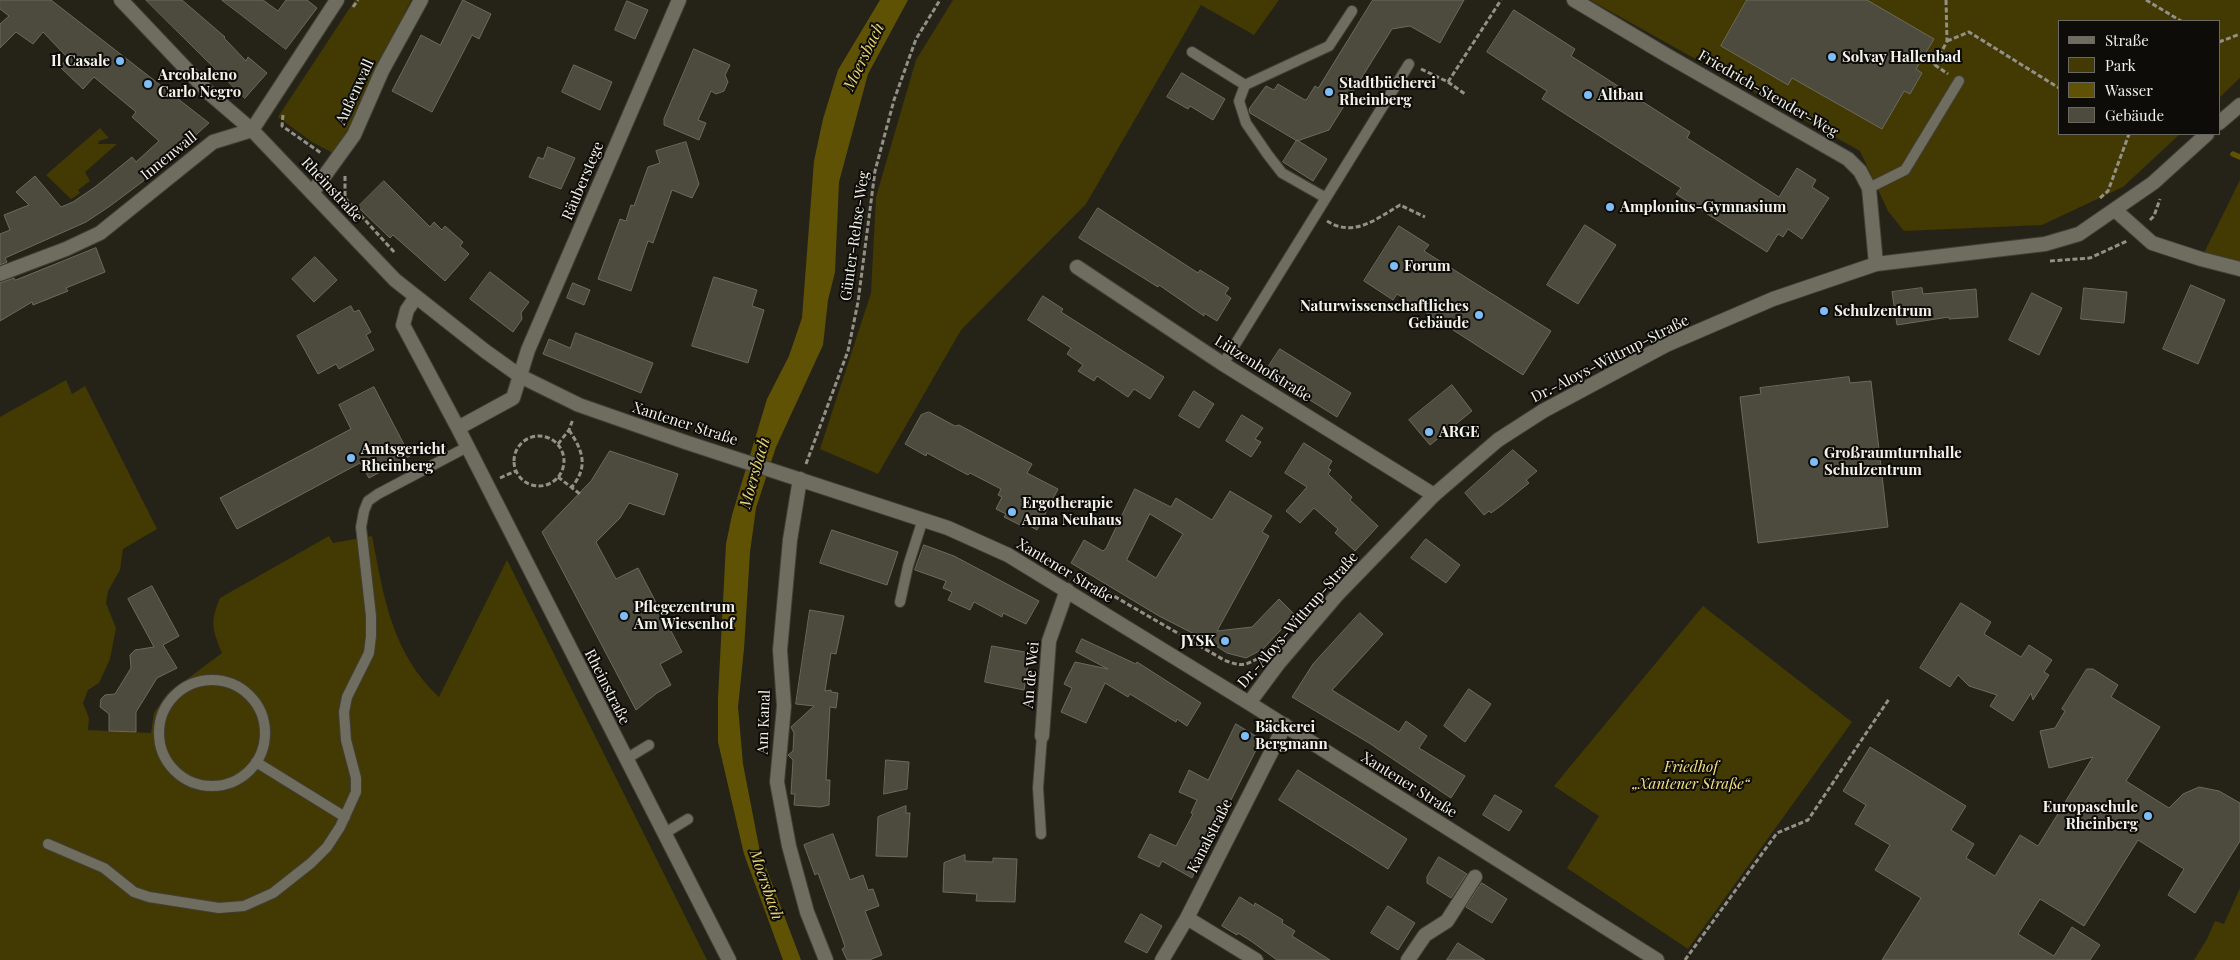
<!DOCTYPE html>
<meta charset="utf-8">
<style>
body{margin:0}
#map{position:relative;width:2240px;height:960px;overflow:hidden;background:#252318;font-family:"Playfair Display",serif}
canvas{display:block}
.legend{position:absolute;left:2058px;top:20px;width:162px;height:115px;box-sizing:border-box;background:#0d0c08;border:1px solid #696862;margin:0;padding:6px 9px;list-style:none;font-size:15px;color:#f3f2ea}
.legend li{display:flex;align-items:center;gap:10px;height:25px}
.legend b{width:25px;border:1px solid #696862}
</style>
<div id="map">
<canvas width="2240" height="960"></canvas>
<ul class="legend">
<li><b style="height:6px;background:#6f6d5f"></b>Straße</li>
<li><b style="height:14px;background:#433903"></b>Park</li>
<li><b style="height:14px;background:#605205"></b>Wasser</li>
<li><b style="height:14px;background:#4d4b3e"></b>Gebäude</li>
</ul>
</div>
<script>
const c = document.querySelector('canvas').getContext('2d');
c.lineJoin = 'round';
function paint(path, color) {
  c.fillStyle = color;
  c.fill(path, 'evenodd');
}
function strokePath(path, color, width, dash) {
  c.strokeStyle = color;
  c.lineWidth = width;
  c.lineCap = dash ? 'butt' : 'round';
  c.setLineDash(dash || []);
  c.stroke(path);
}
function label(font, color, halo, rows, align = 'center') {
  c.font = font + ' "Playfair Display",serif';
  c.lineWidth = 4;
  c.setLineDash([]);
  c.textBaseline = 'middle';
  c.strokeStyle = halo;
  c.fillStyle = color;
  for (const [text, x, y, turn = 0] of rows) {
    c.save();
    c.translate(x, y);
    c.rotate((+turn || 0) * Math.PI / 180);
    c.textAlign = isNaN(turn) ? turn : align;
    if (halo) c.strokeText(text, 0, 0);
    c.fillText(text, 0, 0);
    c.restore();
  }
}
paint(new Path2D(`
 M355,0h56l-65,134 -13,19 -21,-11 -34,-25z
 M953,0h326l-25,35 -53,-30 -115,199 -125,126 -83,144 -58,-25 51,-156 5,-96 40,-137z
 M1590,0h650v78l-21,20v-77h-160v113h121l-57,53 -81,38 -138,6 -16,-20 -28,-60z
 M100,128l9,10 -10,3 -1,3h19l-32,28 5,9 -12,9 2,3 -9,6 -25,-24z
 M2240,180v89l-39,-10z
 M66,380l6,14 13,-8 72,143 -34,20 -3,21 -12,21 -2,12 10,25 -6,31 -11,24 -11,7 -5,13 6,15 -1,12 63,3 3,-20 13,-19 55,-41c-10,-24 -12,-31 -2,-55l109,-62 4,7 39,-7c12,61 19,116 67,161l68,-137 200,400h-707v-543z
 M1703,606l149,116 -164,227 -121,-81 32,-52 -45,-30z
 M2240,888v72h-46l13,-21 8,-18 9,3z`), '#433903');
paint(new Path2D(`
 M880,0h28l-40,74 -29,108 -4,90 -7,28 -5,45 -47,102 -20,61 -6,44 -6,97 -6,58 5,57 17,88 41,108h-18l-39,-106 -26,-112v-44l8,-154 6,-29 35,-116 22,-43 13,-38 12,-157 9,-42 15,-49z`), '#605205');
strokePath(new Path2D(`
 M2233,154l7,3`), '#605205', 5.5);
const building = new Path2D(`
 M0,0h51l158,123 -55,50 -44,33 -24,16 -81,36 2,4 -7,3v-31l10,-4 -6,-15 25,-10 -13,-13 19,-16 26,31 12,-5 22,-15 37,-30 4,5 23,-21 -27,-24 4,-5 -42,-35 -11,12 -23,-22 8,-9 -25,-26 -10,12 -17,-12 -16,16v-24l9,-8 -9,-7z
 M146,0h36l43,37 -1,1 22,23 2,-4 19,16 -22,25z
 M222,0h41l15,11 8,-11h21l10,8 -31,41z
 M463,0l28,14 -12,25 -7,-4 -40,77 -40,-21 29,-56 19,10z
 M1373,0h91l-24,43 -30,-17 -18,3 -63,101 -32,11 -47,-28 -1,-4 17,-23 8,4 4,-6 27,16 2,-1 8,-13 3,2z
 M1747,0h120l67,39 -18,30 6,4 -12,21 -6,-3 -22,38 -90,-51 -4,7 -67,-39z
 M627,1l21,9 -13,29 -20,-9z
 M1514,10l61,39 -4,7 119,76 -3,6 92,59 18,-29 19,12 -4,7 17,11 -27,41 -14,-10 -5,8 -5,-3 -11,18 -91,-58 5,-6 -139,-89 5,-8 -60,-39z
 M694,49l36,16 -5,10 3,7 -4,9 -8,3 -5,-3 -13,29 8,3 -7,17 -35,-15v-6z
 M574,65l38,17 -12,28 -38,-18z
 M1182,73l43,26 -12,21 -23,-14 -2,3 -21,-12z
 M1297,140l30,19 -14,22 -30,-19z
 M686,142l13,42 -7,14 -20,-8 -19,53 -5,-2 -17,50 -33,-12 22,-60 6,2 5,-16 3,1 14,-39 12,-4 -4,-12z
 M548,147l27,11 -14,31 -32,-12 9,-20 5,2z
 M384,181l46,46 4,-5 8,8 3,-4 18,16 -3,4 9,8 -24,27 -52,-46 -3,3 -32,-31z
 M1098,208l100,65 2,-3 29,18 -4,6 6,4 -14,23 -13,-8v3l-45,-31 -1,2 -79,-49z
 M1585,225l31,20 -38,59 -31,-19z
 M1399,226l30,19 -5,6 127,80 -28,44 -126,-81 -4,6 -29,-19z
 M96,248l9,24 -39,16 2,3 -35,14 -1,-3 -32,19v-38l14,-5 1,2z
 M315,257l22,23 -23,22 -22,-23z
 M490,272l39,30 -8,11 1,6 -9,13 -43,-33z
 M714,277l43,13 -5,16 12,4 -16,53 -56,-17z
 M573,283l17,7 -6,15 -17,-7z
 M2191,285l34,15 -27,64 -35,-15z
 M1922,288l1,6 53,-5 2,28 -29,2v-2l-52,8 -5,-33z
 M2084,288l43,4 -3,31 -43,-4z
 M2032,293l30,15 -23,47 -30,-15z
 M1043,296l20,13 -2,3 103,65 -14,22 -16,-10 -6,8 -31,-21 -3,5 -16,-10 5,-6 -16,-11 4,-6 -43,-28z
 M351,306l3,6 5,-2 12,22 -5,3 8,15 -35,19 -3,-5 -18,10 -21,-38z
 M576,333l77,30 -12,30 -98,-39 6,-15 21,9z
 M1280,349l71,44 -14,24 -72,-45z
 M1849,377l1,6 21,-2 17,146 -130,16 -18,-146 21,-3 -1,-6z
 M1452,385l20,26 -42,34 -21,-25z
 M374,387l36,69 -41,22 -9,-15 -123,66 -17,-31 131,-69 -12,-24z
 M1194,391l20,13 -15,24 -20,-12z
 M929,412l26,14 4,-1 73,39 -5,9 31,16 -21,41 -9,-5 -5,2 -5,-3 -14,-7 2,-3 -10,-5 6,-12 -4,-2 3,-6 -31,-16 -2,2 -41,-22 -1,3 -21,-12 16,-29z
 M1242,415l21,13 -8,11 6,3 -10,15 -25,-16z
 M1304,443l28,18 -4,7 3,2 -3,4 24,23 -2,3 28,26 -23,25 -20,-18 3,-4 -24,-21 -14,15 -14,-12 21,-24 -22,-14z
 M1513,450l24,21 -11,9 3,3 -27,22 -11,8 -2,-2 -5,4 -19,-22z
 M610,451l68,23 -14,41 -35,-12 -9,15 -24,24 20,37 22,-11 44,84 -22,12 11,21 -14,8 -21,17 -94,-178 49,-51z
 M1135,489l36,18 5,-9 36,22 18,-29 42,25 -10,16 7,4 -52,95 35,-4 27,-28 16,16 -32,34 -17,9 -19,-5 -17,-11 -51,-26 -88,-53 13,-23 19,11 3,-3zM1150,514l33,20 -27,44 -29,-18z
 M832,530l66,22 -11,33 -67,-22z
 M1426,539l34,26 -14,18 -35,-25z
 M924,545l30,11 85,45 -13,23 -23,-11 -1,4 -28,-15 -4,8 -22,-10 4,-8 -9,-4 3,-7 -31,-11z
 M152,586l27,50 -16,9 14,23 -20,10 -21,34v20l-27,-1v-17l-9,-7 1,-8 4,-4 10,-1 16,-26 -1,-13 5,-5 19,-3 -26,-48z
 M1961,603l30,19 -7,12 37,23 8,-12 23,15 -8,12 5,3 -16,25 -2,-7 -18,28 -23,-15 7,-11 -28,-9 -11,-11 -8,12 -30,-19z
 M810,610l34,6 -8,38 -5,-1 -6,38 6,-1v2l7,1 -2,15 -6,-1 -4,73h4l-1,25 -9,2 -26,-2 1,-11h-4l2,-34 -5,-5 5,-4 1,-18 -3,-6 23,-21 -18,-2z
 M1360,613l23,21 -51,56 67,42 7,-11 21,15 -8,12 46,28 -14,22 -82,-55 -77,-46 21,-33z
 M1082,639l54,25 1,-2 64,41 -14,23 -10,-7 -1,3 -46,-28 -2,3 -23,-14 -19,40 -25,-11 11,-24 -8,-4 11,-22 33,7 -32,-17z
 M992,646l38,7 -6,37 -39,-8z
 M2087,669h6l25,16 -7,12 49,30 -34,54 43,27 14,-14 16,-7 20,4 21,12v38l-45,72 -27,-18 16,-26 -46,-29 -54,86 -44,-27 -22,35 36,22 18,-29 28,18 -10,15h-208l39,-62 -46,-28 15,-25 -35,-21 11,-19 -23,-14 27,-44 96,59 -15,24 23,14 -8,14 29,18 25,-41 18,11 55,-89 -44,11 -9,-37 15,-3 10,-17 -3,-2z
 M1469,689l22,15 -26,38 -21,-16z
 M1236,724l21,13 2,7 -67,134 -30,-17 -3,6 -21,-10 12,-23 26,12 17,-32 -2,-1 6,-13 -18,-8 10,-22 19,10z
 M886,760l23,2 -2,27 -23,5z
 M1298,770l109,69 -19,30 -109,-69z
 M1495,795l27,16 -13,20 -26,-16z
 M906,806v7h4l-3,44 -31,-1 2,-39z
 M833,834l17,46 13,-5 5,15 5,-1 6,17 -14,5 17,44 -13,5h-22l-5,-11 3,-2 -3,-9 -24,-65 -3,2 -11,-30z
 M965,855v6l28,1v-4l24,1 -2,43 -39,-1 1,-7 -34,-2 1,-29z
 M1439,857l28,17 -16,24 -24,-15v-6z
 M1482,883l25,16 -15,24 -26,-16z
 M1240,897l14,9 1,-3 28,17 -1,3 13,8 -3,5 38,24h-53l-26,-19 -13,-8 -1,2 -15,-9z
 M1388,906l27,17 -17,27 -27,-17z
 M1141,914l21,12 -15,27 -22,-11z
 M1458,943l27,17h-38z`);
paint(building, '#4d4b3e');
strokePath(building, '#6c6a5c', 1);
const service = new Path2D(`
 M1192,52l53,33 84,-39 23,-35
 M1245,85l-6,16 7,22 22,32 14,18 44,25
 M1869,188l36,-18 54,-89
 M1223,364l186,-300
 M900,602l8,-36 15,-47
 M159 733a53 53 0 1 1 106 0a53 53 0 1 1-106 0Z
 M626,759l23,-14
 M256,762l89,55
 M665,833l23,-14
 M1041,834l-3,-46 4,-52
 M48,844l56,24 30,24 15,5 70,11 25,-2 29,-13 38,-30 16,-16 13,-20 16,-35v-14l-10,-38 -2,-28 3,-15 22,-44 2,-17v-20l-10,-89 3,-16 4,-10 10,-7 89,-47`);
const minor = new Path2D(`
 M1574,0l94,56 180,103 12,12 9,17 7,76
 M1077,267l146,97 211,131
 M0,274l66,-25 34,-16 113,-91 39,-12
 M416,297l-9,13 -4,15 55,103 271,532
 M458,428l55,-30 15,-48 151,-350
 M800,479l-10,61 -10,110 4,56 -7,76 12,64 18,66 19,48
 M1042,736l7,-95 18,-51
 M1187,918l69,42
 M1162,960l25,-42 98,-193
 M1408,960l17,-25 22,-14 28,-44`);
const tertiary = new Path2D(`
 M121,0l89,94 42,36 143,150 90,71 35,25 59,29 106,37 263,86 60,27 241,148 408,257
 M2219,123l21,-18
 M252,130l85,-130
 M312,193l42,-58 28,-64 39,-71
 M2115,210l37,33 49,16 39,10
 M1249,703l29,-39 59,-69 97,-100 64,-55 45,-29 123,-66 107,-46 103,-35 169,-20 34,-10 74,-51 54,-49`);
strokePath(service, '#413f37', 12);
strokePath(minor, '#413f37', 16);
strokePath(tertiary, '#413f37', 16);
strokePath(new Path2D(`
 M1946,0l1,41 -12,24 13,9
 M2146,0l35,21
 M353,7l5,-7
 M1947,41l22,-9 90,56
 M2219,42l21,-8
 M1421,69l27,13 17,12
 M1448,82l53,-82
 M283,115l-1,11 39,27
 M345,176v22l50,55
 M2100,198l8,-7 21,-57
 M2150,220l4,-4 6,-17
 M1327,221c27,17 49,-2 73,-16l25,12
 M2050,261l40,-3 37,-17
 M569,430c14,21 20,37 2,58
 M514 461a25 25 0 1 1 50 0a25 25 0 1 1-50 0Z
 M558,444l11,-14 4,-11
 M806,464l42,-113 10,-49 17,-131 19,-71 22,-61 24,-39
 M558,477l22,17
 M500,478l16,-7
 M1043,555l181,105c18,7 21,6 38,-4
 M1685,960l92,-127 31,-13 81,-121`), '#929087', 3, [5, 2.5]);
strokePath(service, '#6f6d5f', 10);
strokePath(minor, '#6f6d5f', 14);
strokePath(tertiary, '#6f6d5f', 14);
for (const [x, y, r, color] of [
 [1832,57,5,"#7dbef9"],
 [120,61,5,"#7dbef9"],
 [148,84,5,"#7dbef9"],
 [1329,92,5,"#7dbef9"],
 [1588,95,5,"#7dbef9"],
 [1610,207,5,"#7dbef9"],
 [1394,266,5,"#7dbef9"],
 [1824,311,5,"#7dbef9"],
 [1479,315,5,"#7dbef9"],
 [1429,432,5,"#7dbef9"],
 [351,458,5,"#7dbef9"],
 [1814,462,5,"#7dbef9"],
 [1012,512,5,"#7dbef9"],
 [624,616,5,"#7dbef9"],
 [1225,641,5,"#7dbef9"],
 [1245,736,5,"#7dbef9"],
 [2148,816,5,"#7dbef9"]
]) {
  const dot = new Path2D();
  dot.arc(x, y, r, 0, 2 * Math.PI);
  c.fillStyle = color;
  c.fill(dot);
  strokePath(dot, '#0d0c08', 2);
}
label('bold 15px', '#f3f2ea', '#0d0c08', [
 ["Solvay Hallenbad",1842,57],
 ["Il Casale",110,61,"right"],
 ["Arcobaleno",158,75],
 ["Carlo Negro",158,92],
 ["Stadtbücherei",1339,83],
 ["Rheinberg",1339,100],
 ["Altbau",1598,95],
 ["Amplonius-Gymnasium",1620,207],
 ["Forum",1404,266],
 ["Naturwissenschaftliches",1469,306,"right"],
 ["Gebäude",1469,323,"right"],
 ["Schulzentrum",1834,311],
 ["ARGE",1439,432],
 ["Amtsgericht",361,449],
 ["Rheinberg",361,466],
 ["Großraumturnhalle",1824,453],
 ["Schulzentrum",1824,470],
 ["Ergotherapie",1022,503],
 ["Anna Neuhaus",1022,520],
 ["Pflegezentrum",634,607],
 ["Am Wiesenhof",634,624],
 ["JYSK",1215,641,"right"],
 ["Bäckerei",1255,727],
 ["Bergmann",1255,744],
 ["Europaschule",2138,807,"right"],
 ["Rheinberg",2138,824,"right"]
], 'left');
label('15px', '#f3f2ea', '#0d0c08', [
 ["Außenwall",355,92,-65],
 ["Friedrich-Stender-Weg",1768,94,30],
 ["Innenwall",169,156,-39],
 ["Räuberstege",583,181,-67],
 ["Rheinstraße",332,190,47],
 ["Günter-Rehse-Weg",855,236,-82],
 ["Dr.-Aloys-Wittrup-Straße",1610,359,-27],
 ["Lützenhofstraße",1263,369,32],
 ["Xantener Straße",685,424,18],
 ["Xantener Straße",1065,571,31],
 ["Dr.-Aloys-Wittrup-Straße",1298,620,-49],
 ["An de Wei",1031,675,-85],
 ["Rheinstraße",607,687,63],
 ["Am Kanal",764,722,-88],
 ["Xantener Straße",1409,785,32],
 ["Kanalstraße",1210,836,-63]
]);
label('italic 15px', '#f6e182', '#0d0c08', [
 ["Friedhof",1691,767],
 ["„Xantener Straße“",1691,784]
]);
label('italic 16px', '#e8d475', '#0d0c08', [
 ["Moersbach",864,57,-64],
 ["Moersbach",755,473,-74],
 ["Moersbach",766,885,71]
]);
</script>
